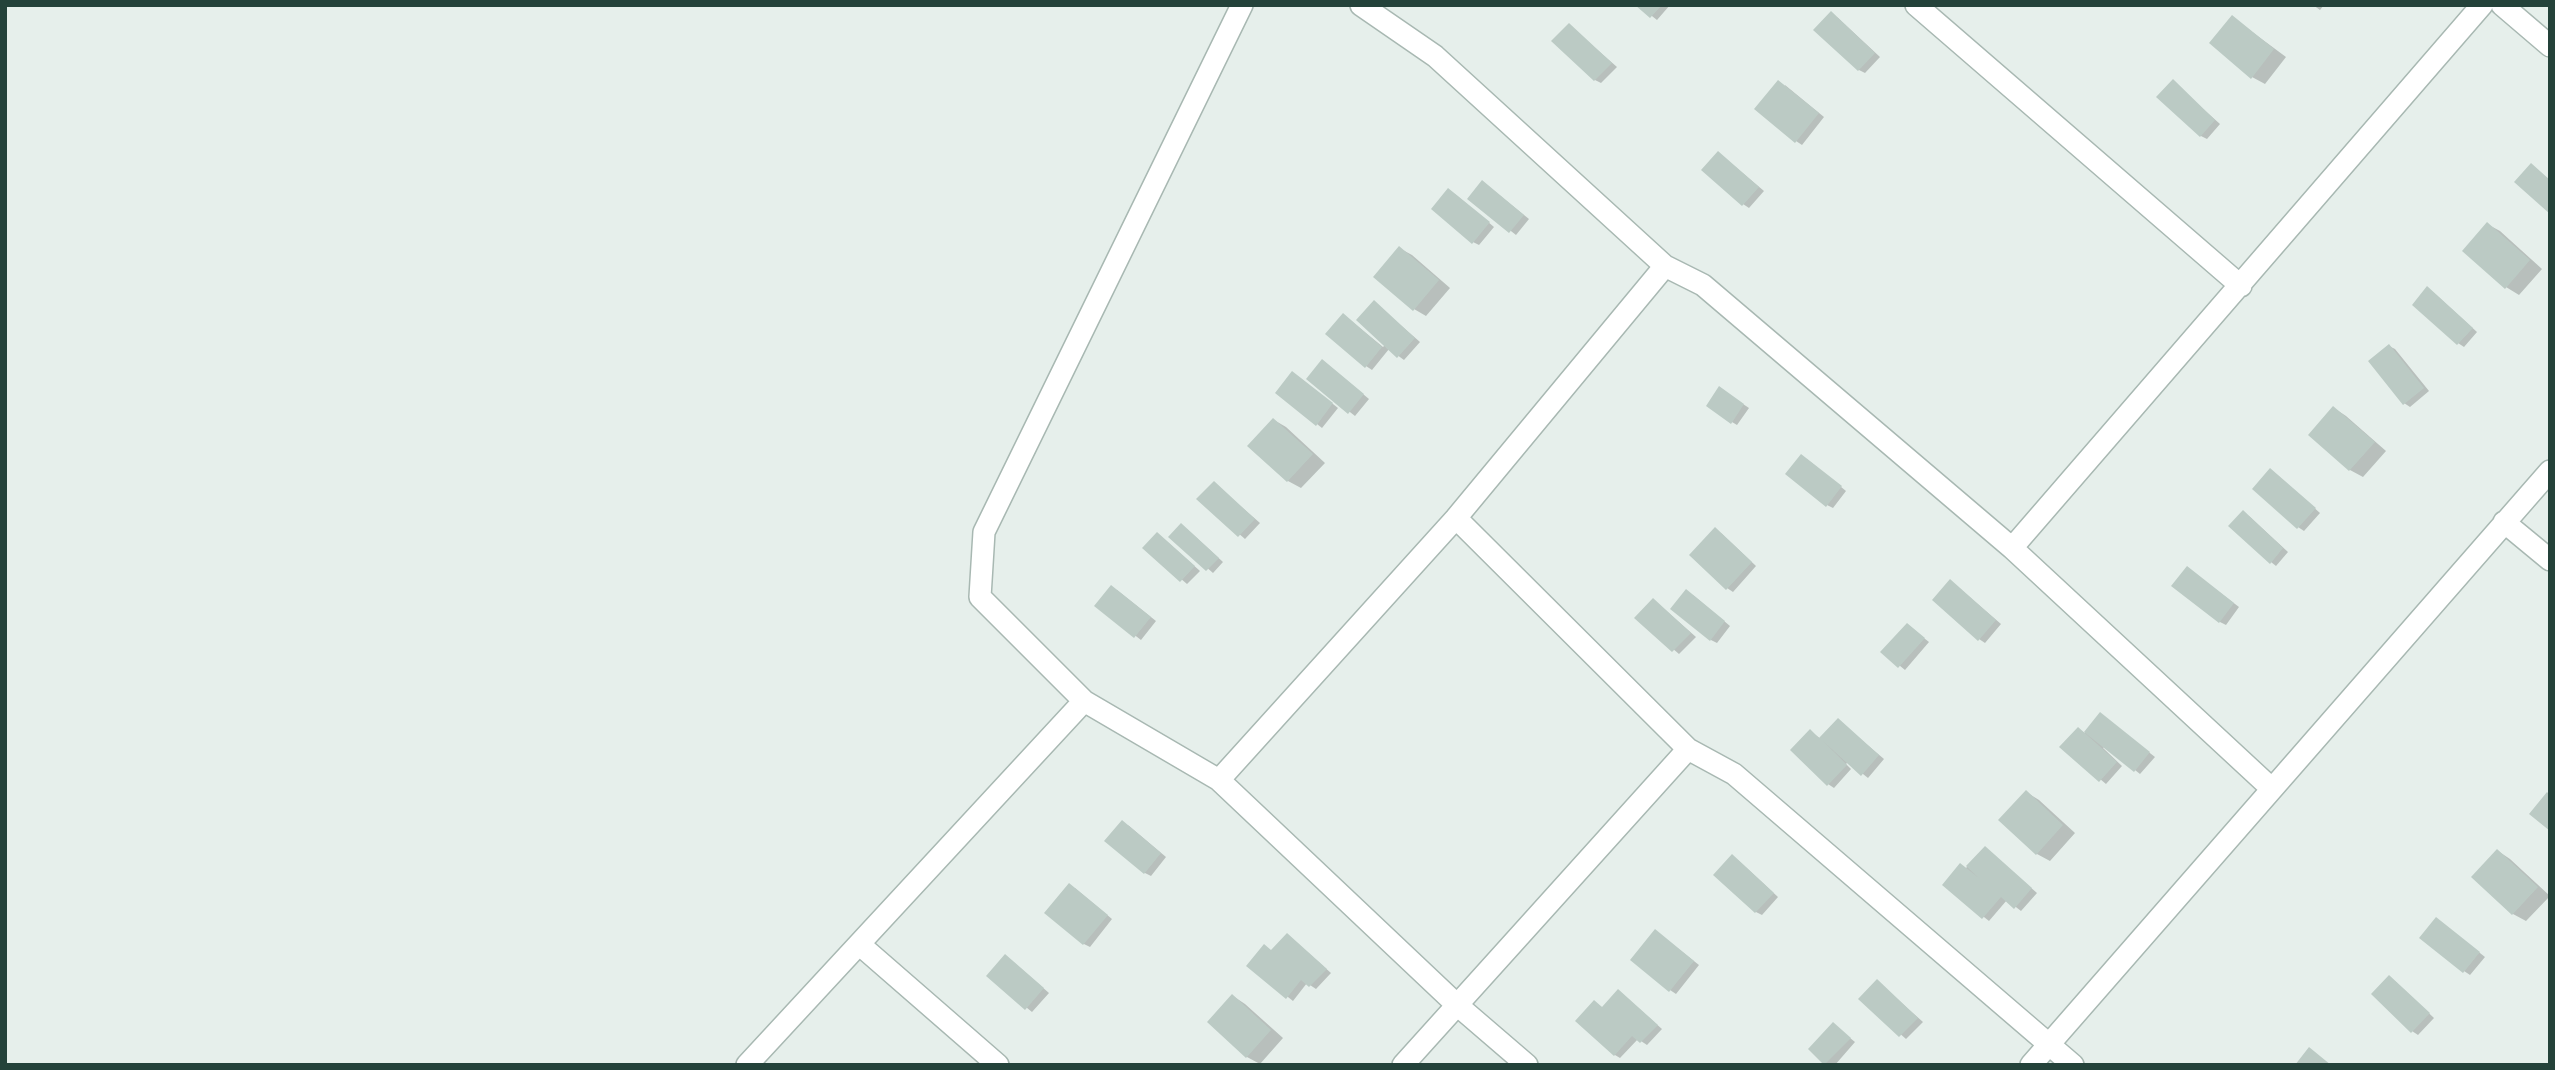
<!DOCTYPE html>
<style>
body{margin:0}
#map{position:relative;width:2555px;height:1070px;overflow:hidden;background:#e6efeb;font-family:Inter,sans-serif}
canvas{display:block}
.frame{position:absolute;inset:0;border:7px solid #24423a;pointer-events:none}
</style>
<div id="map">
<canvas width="2555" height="1070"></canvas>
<div class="frame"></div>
</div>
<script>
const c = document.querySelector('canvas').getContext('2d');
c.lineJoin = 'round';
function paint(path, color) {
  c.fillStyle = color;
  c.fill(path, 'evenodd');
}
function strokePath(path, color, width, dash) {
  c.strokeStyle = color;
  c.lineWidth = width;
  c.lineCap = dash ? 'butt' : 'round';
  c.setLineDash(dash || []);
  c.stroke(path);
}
paint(new Path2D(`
 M1638,5h32l-13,15z
 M2313,5h11l-4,5z
 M1837,17l43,40 -15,16 -6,-3z
 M2232,17l54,40 -21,27 -13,-7 -41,-34z
 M1569,25l48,42 -16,16 -6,-3z
 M2173,82l47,42 -13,15 -6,-3z
 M1785,85l39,32 -22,28 -6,-4z
 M1719,153l45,38 -15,17 -6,-4z
 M1488,186l41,33 -13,16 -47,-37z
 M1455,194l39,33 -15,18 -6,-3z
 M2487,224l13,7 42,38 -23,26 -13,-8z
 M1399,248l13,7 38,33 -24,28 -12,-7z
 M2433,292l44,40 -13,15 -6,-4z
 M1374,302l46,40 -16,18 -15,-11 -17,21 -6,-4 -17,-47 34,28 2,-2z
 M2389,346l6,3 34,42 -19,16 -6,-4z
 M1328,365l41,34 -14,17 -47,-37z
 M1299,377l39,31 -16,20 -5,-4z
 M1725,392l24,16 -12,17 -5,-3z
 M2334,408l12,8 40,35 -23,26 -13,-7z
 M1274,420l12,7 39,36 -24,25 -13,-7 -38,-35z
 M1807,459l39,32 -13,17 -6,-3z
 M2276,474l44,39 -16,18 -6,-4z
 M1214,483l46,40 -15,16 -46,-40z
 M2249,516l39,36 -12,14 -5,-4z
 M1187,529l36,33 -10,11 -42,-37z
 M1721,533l35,33 -23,26 -6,-4z
 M1163,538l37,33 -13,13 -42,-36z
 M2193,572l46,35 -13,18 -6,-3z
 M1951,581l50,43 -16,19 -6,-4z
 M1117,590l39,31 -15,19 -44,-34z
 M1693,595l37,31 -13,17 -6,-3z
 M1654,600l42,37 -17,17 -42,-36z
 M1907,625l22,17 -24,28 -22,-18z
 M2101,715l54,42 -15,17 -35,-28 -2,2 19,18 -16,18 -44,-37 16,-18 7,4z
 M1838,720l46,39 -16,19 -20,-16 -2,2 5,5 -17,19 -6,-4 -18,-53 11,8z
 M2026,792l13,8 36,33 -25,28 -13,-7z
 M1128,825l38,32 -15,19 -6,-3z
 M1985,848l52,45 -16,18 -14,-11 -18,21 -45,-36 22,-17z
 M2498,851l12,8 40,37 -24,25 -13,-7 -40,-37z
 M1738,860l40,37 -16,18 -6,-3z
 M1075,888l37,31 -22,28 -6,-3z
 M2442,923l43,34 -15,18 -6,-4z
 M1288,935l43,38 -15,16 -9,-6 -14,18 -44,-35 23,-14z
 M1661,935l38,30 -23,29 -6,-4z
 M1011,960l38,33 -17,19 -44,-36z
 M1877,981l46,41 -17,17 -45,-40z
 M2395,981l39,37 -16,17 -6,-4z
 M1619,991l43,38 -15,16 -9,-6 -18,19 -5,-3 -20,-53 8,6z
 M1233,996l12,8 38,34 -23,26 -13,-7 -38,-35z
 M1833,1024l22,18 -20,23h-8l-17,-16z`), '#0003');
paint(new Path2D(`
 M1635,5h27l-12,13z
 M1831,11l44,42 -17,18 -45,-41z
 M2232,15l42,34 -23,30 -42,-36z
 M1569,23l43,40 -18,18 -43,-40z
 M2173,79l42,41 -15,17 -44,-40z
 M1778,80l41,33 -24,30 -41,-34z
 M1718,151l41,36 -17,19 -41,-36z
 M2531,163l19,17v34l-36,-32z
 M1482,180l42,35 -15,18 -42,-34z
 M1448,188l42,34 -18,22 -41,-35z
 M2487,222l43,38 -25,29 -43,-38z
 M1399,246l40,34 -26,31 -40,-34z
 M2427,286l46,42 -16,17 -45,-40z
 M1374,300l41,38 -18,20 -41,-38z
 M1343,313l39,34 -17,21 -40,-34z
 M2389,344l35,44 -21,17 -35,-44z
 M1322,359l42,35 -16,20 -42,-35z
 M1292,371l41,32 -17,23 -41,-33z
 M1719,386l25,18 -13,20 -25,-18z
 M2333,406l42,36 -26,29 -41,-36z
 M1273,418l40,36 -26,28 -40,-36z
 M1801,454l41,32 -16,21 -41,-33z
 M2270,468l46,40 -19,21 -45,-40z
 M1214,481l41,38 -17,18 -42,-38z
 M2243,510l40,38 -13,16 -42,-38z
 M1181,523l38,35 -13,13 -38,-34z
 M1715,527l37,35 -26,28 -37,-35z
 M1157,532l38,34 -15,16 -38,-34z
 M2187,566l47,37 -15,20 -48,-37z
 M1950,579l46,41 -18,21 -46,-41z
 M1111,585l40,32 -17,21 -40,-32z
 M1686,589l39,32 -15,20 -40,-32z
 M1653,598l38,35 -19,19 -38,-34z
 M1907,623l18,15 -27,30 -18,-16z
 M2100,712l50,40 -16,20 -50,-40z
 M1838,718l41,37 -18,21 -39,-36 25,25 -20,21 -37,-36 20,-21 9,9z
 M2078,727l39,35 -18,20 -40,-35z
 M2026,790l37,35 -27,30 -38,-35z
 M2547,792l3,3v36l-21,-17z
 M1122,820l39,33 -17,21 -40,-33z
 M1985,846l47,42 -18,21 -13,-12 -19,22 -40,-34 18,-22 20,16 -14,-13z
 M2497,849l41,38 -26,28 -41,-38z
 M1732,854l42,39 -19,20 -42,-38z
 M1069,883l39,32 -25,30 -39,-32z
 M2436,917l44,35 -17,21 -44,-35z
 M1655,929l39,32 -25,31 -39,-32z
 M1287,933l40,36 -18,18 -8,-7 -15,19 -40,-33 18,-22 7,6z
 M1005,954l39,34 -19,22 -39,-34z
 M2389,975l41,38 -19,20 -40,-39z
 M1877,979l41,39 -19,19 -41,-38z
 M1618,989l40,36 -18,18 -8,-7 -18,20 -39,-35 19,-21 8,7z
 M1232,994l39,36 -25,28 -39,-36z
 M1833,1022l18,16 -27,27 -16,-16z
 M2309,1047l22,18h-36z`), '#bbcac4');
const street = new Path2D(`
 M1242,5l-258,527 -4,65 104,104 135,79 237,224 71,61
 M1361,5l74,51 230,210 38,19 309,263 260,241
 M1916,5l325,281
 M2502,5l48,41
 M1456,518l232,231 46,25 339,291
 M2504,522l46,38
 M2012,548l470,-543
 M1219,780l237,-262 209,-252
 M859,944l139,121
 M747,1065l337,-364
 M1403,1065l285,-316
 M2031,1065l519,-594`);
strokePath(street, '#a8b8b2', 24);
strokePath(street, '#fff', 21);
</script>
